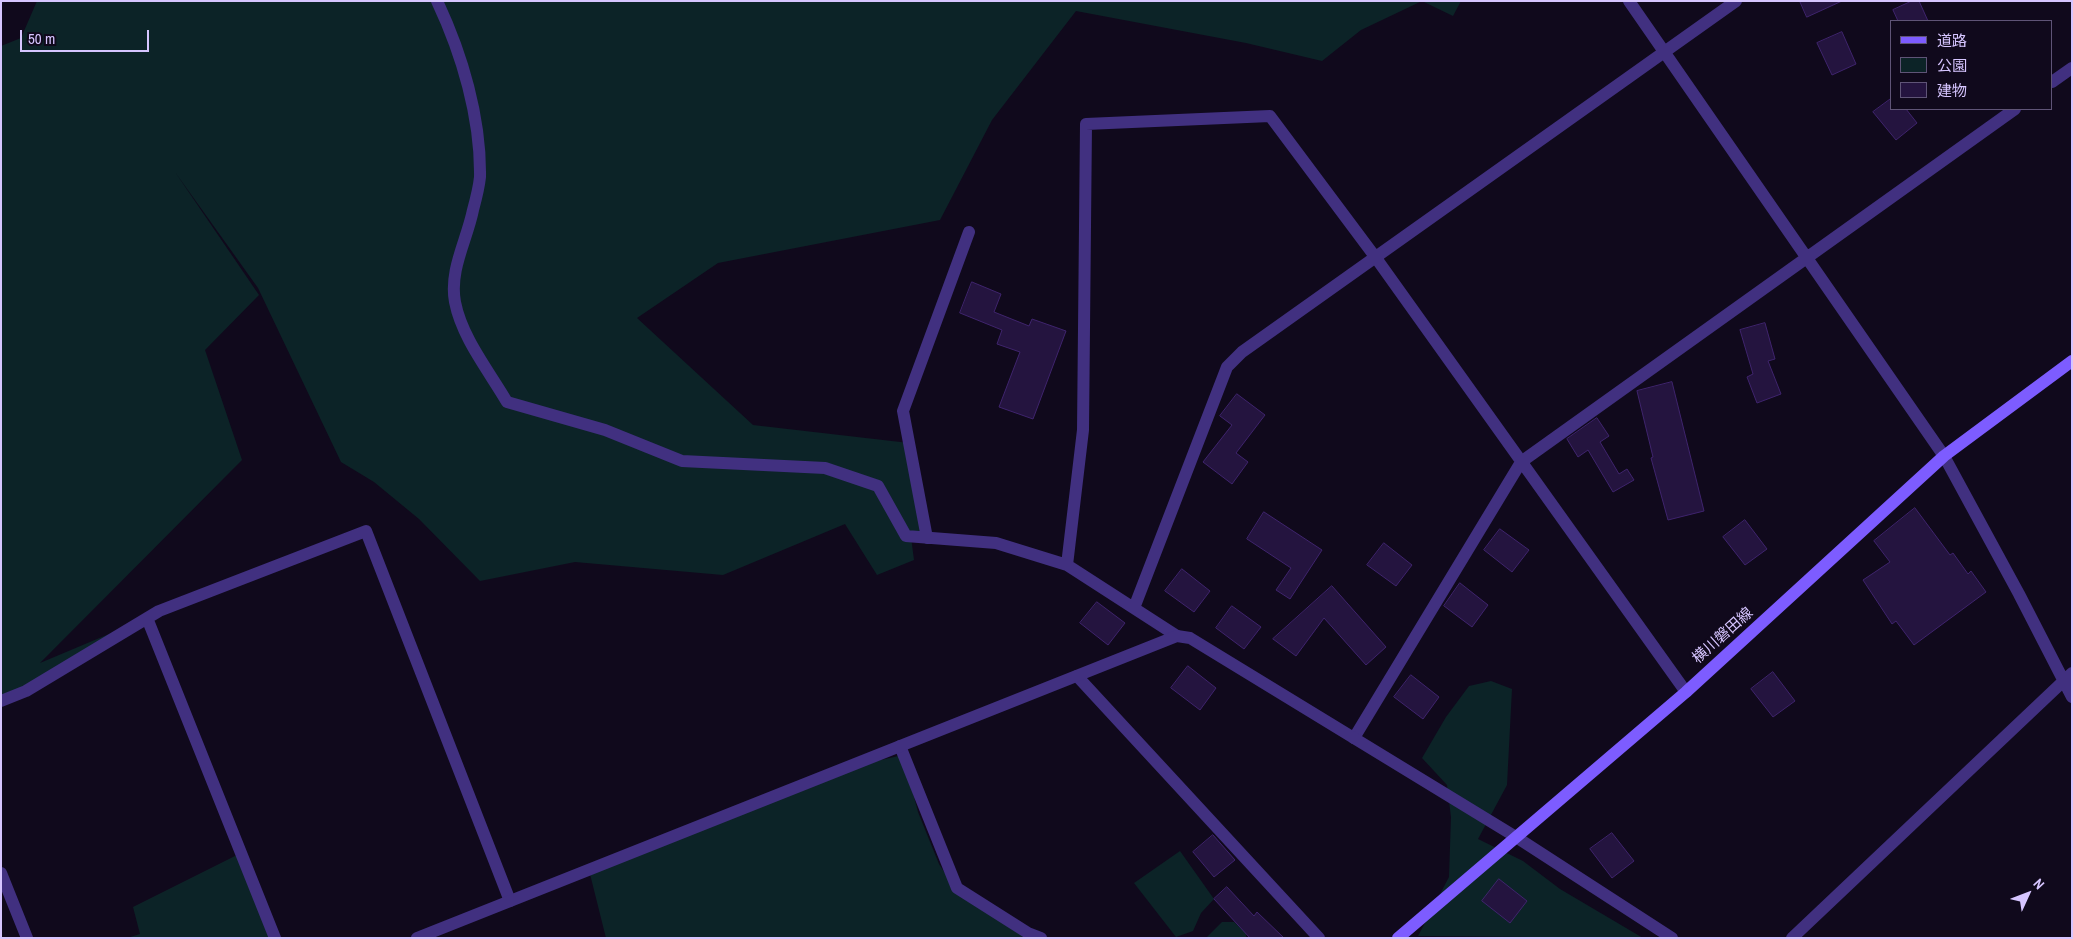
<!DOCTYPE html>
<meta charset="utf-8">
<style>
body{margin:0}
#map{position:relative;width:2073px;height:939px;overflow:hidden;background:#10091c;font-family:"Archivo Narrow","Noto Sans JP",sans-serif}
canvas{display:block}
.frame{position:absolute;inset:0;border:2px solid #d6c5ff;pointer-events:none}
.legend{position:absolute;left:1890px;top:20px;width:162px;height:90px;box-sizing:border-box;background:#10091c;border:1px solid #5f5477;margin:0;padding:6px 9px;list-style:none;font-size:15px;color:#d6c5ff}
.legend li{display:flex;align-items:center;gap:10px;height:25px}
.legend b{width:25px;border:1px solid #5f5477}
.north{position:absolute;left:2003px;top:869px;width:50px;height:50px;-webkit-text-stroke:4px #10091c;paint-order:stroke;rotate:47deg;font-size:14px;font-weight:700;line-height:20px;text-align:center;color:#d6c5ff}
.north::after{content:'';display:block;margin:auto;width:18px;height:22px;background:#d6c5ff;clip-path:polygon(50% 0,100% 100%,50% 72%,0 100%)}
.scale{position:absolute;left:20px;top:30px;width:129px;height:22px;box-sizing:border-box;border:2px solid #d6c5ff;border-top:0;padding-left:6px;font-size:15px;line-height:18px;white-space:nowrap;color:#d6c5ff;-webkit-text-stroke:4px #10091c;paint-order:stroke}
</style>
<div id="map">
<canvas width="2073" height="939"></canvas>
<div class="frame"></div>
<ul class="legend">
<li><b style="height:6px;background:#7d5cff"></b>道路</li>
<li><b style="height:14px;background:#0c2327"></b>公園</li>
<li><b style="height:14px;background:#24143f"></b>建物</li>
</ul>
<div class="north">N</div>
<div class="scale">50 m</div>
</div>
<script>
const c = document.querySelector('canvas').getContext('2d');
c.lineJoin = 'round';
function paint(path, color) {
  c.fillStyle = color;
  c.fill(path, 'evenodd');
}
function strokePath(path, color, width, dash) {
  c.strokeStyle = color;
  c.lineWidth = width;
  c.lineCap = dash ? 'butt' : 'round';
  c.setLineDash(dash || []);
  c.stroke(path);
}
function label(font, color, halo, rows, align = 'center') {
  c.font = font + ' "Archivo Narrow","Noto Sans JP",sans-serif';
  c.lineWidth = 4.5;
  c.setLineDash([]);
  c.textBaseline = 'middle';
  c.strokeStyle = halo;
  c.fillStyle = color;
  for (const [text, x, y, turn = 0] of rows) {
    c.save();
    c.translate(x, y);
    c.rotate((+turn || 0) * Math.PI / 180);
    c.textAlign = isNaN(turn) ? turn : align;
    if (halo) c.strokeText(text, 0, 0);
    c.fillText(text, 0, 0);
    c.restore();
  }
}
paint(new Path2D(`
 M37,1h1424l-8,15 -31,-15 -61,29 -39,31 -76,-18 -170,-32 -84,109 -52,100 -222,43 -81,55 116,107 156,18 18,95 -16,-1 3,23 -37,15 -32,-51 -122,51 -148,-13 -95,19 -61,-62 -45,-37 -33,-20 -83,-174 -83,-116 84,123 -54,55 37,110 -202,203 107,-45 -146,83v-655l20,-8z
 M1491,681l21,8 -5,96 -29,54 45,22 37,28 83,49 -225,-2 31,-59 2,-60 -4,-32 -25,-27 24,-41 23,-31z
 M903,755l15,57 21,52 19,29 75,45h-427l-17,-68 256,-102z
 M1180,851l34,48 -13,14 -8,18 -17,6 -42,-54z
 M239,854l35,84h-147l13,-4 -7,-27z
 M1222,922h12l12,11v5h-40z`), '#0c2327');
const building = new Path2D(`
 M1800,1h42l-35,16z
 M1912,1h7l9,20h-30l-5,-11z
 M1842,32l14,32 -24,11 -15,-32z
 M1892,98v11h14l11,14 -21,17 -23,-28z
 M972,282l29,12 -7,18 35,14 3,-7 34,12 -33,88 -34,-12 21,-55 -23,-8 5,-14 -42,-17z
 M1765,323l10,36 -7,2 13,33 -24,9 -10,-26 6,-3 -13,-44z
 M1672,382l32,129 -36,9 -17,-62 2,-1 -16,-66z
 M1237,394l28,21 -29,38 12,9 -16,22 -29,-22 29,-37 -12,-9z
 M1597,418l12,18 -9,6 19,32 8,-5 7,11 -21,12 -25,-42 -10,7 -11,-18z
 M1915,508l35,47 3,-2 15,21 3,-3 15,21 -72,53 -18,-24 -4,3 -29,-44 27,-18 -16,-21z
 M1264,512l58,38 -32,49 -14,-9 15,-22 -44,-29z
 M1745,520l22,29 -22,16 -22,-28z
 M1500,529l29,21 -17,22 -28,-22z
 M1384,543l28,22 -16,21 -29,-21z
 M1182,569l28,22 -16,21 -29,-21z
 M1460,583l28,22 -16,22 -28,-21z
 M1332,586l54,61 -20,18 -42,-47 -28,38 -23,-17z
 M1097,602l28,21 -17,22 -28,-22z
 M1232,606l29,21 -17,22 -28,-21z
 M1188,666l28,22 -16,22 -29,-22z
 M1773,672l22,29 -22,16 -22,-28z
 M1411,675l28,22 -16,22 -29,-22z
 M1612,833l22,28 -22,17 -22,-29z
 M1213,835l22,25 -21,17 -21,-25z
 M1499,879l28,22 -17,22 -28,-22z
 M1227,887l27,29 3,-4 27,26h-34l-36,-39z`);
paint(building, '#24143f');
strokePath(building, '#3f246d', 1);
strokePath(new Path2D(`
 M437,1c25,53 44,117 43,176 -1,10 -4,22 -7,33 -6,30 -24,60 -18,92 7,36 34,69 52,100l98,28 77,31 143,7 53,18 28,50 90,7 71,22 110,71
 M1629,1l315,455 75,138 53,103
 M2052,82l20,-14
 M927,538l-24,-127 66,-179
 M1067,565l16,-135 3,-306 184,-8 106,142 310,434
 M1134,608l93,-241 15,-15 494,-351
 M147,618l128,320
 M1077,676l242,262
 M1,701l25,-10 133,-80 207,-80 144,370
 M1354,738l167,-276 494,-353
 M900,746l57,142 71,45 13,5
 M1,873l26,65
 M1792,938l280,-265`), '#413080', 12);
strokePath(new Path2D(`
 M417,938l760,-302 13,2 326,199 156,101`), '#413080', 12);
strokePath(new Path2D(`
 M1398,938l288,-246 258,-236 128,-95`), '#7d5cff', 12);
label('15px', '#d6c5ff', '#10091c', [
 ["横川磐田線",1723,636,-42]
]);
</script>
